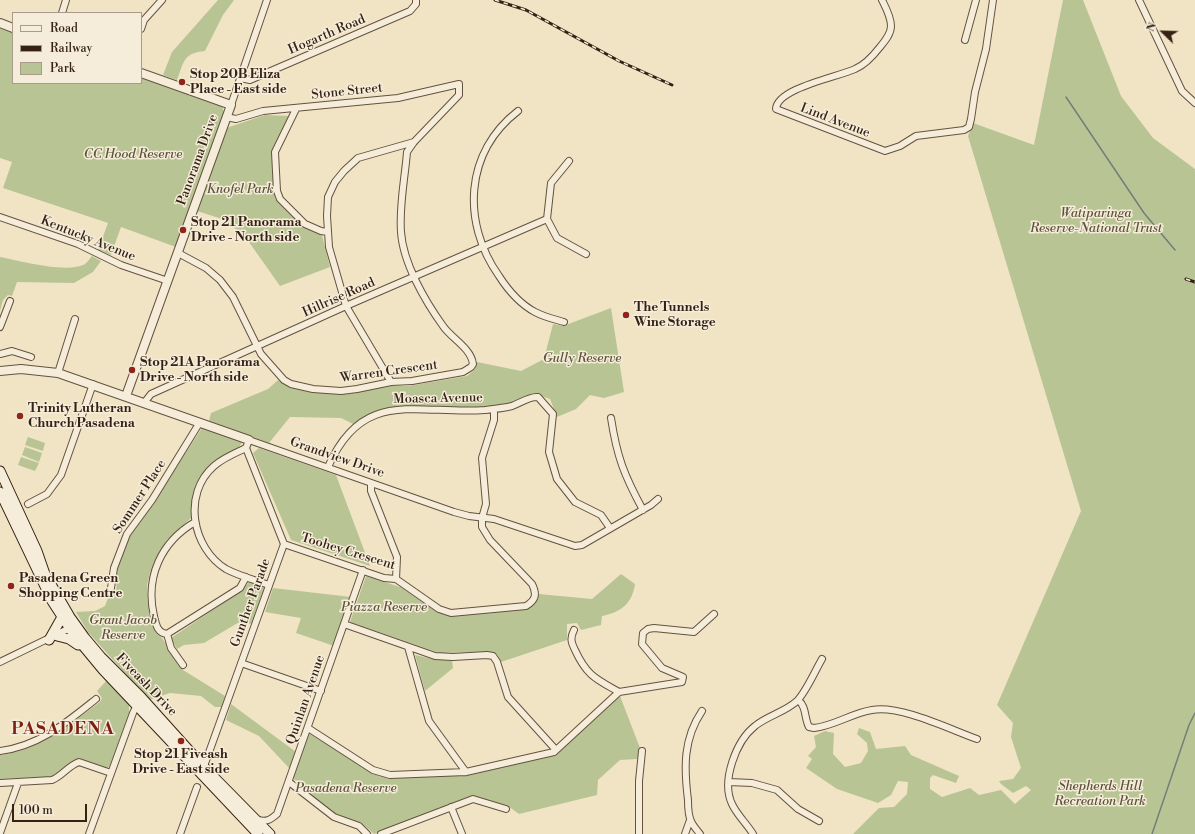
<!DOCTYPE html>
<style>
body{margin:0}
#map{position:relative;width:1195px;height:834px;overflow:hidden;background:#f0e4c5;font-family:"Libre Bodoni",serif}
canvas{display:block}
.legend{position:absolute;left:12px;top:12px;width:130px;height:72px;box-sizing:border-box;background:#f5edd9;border:1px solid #a89b8b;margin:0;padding:5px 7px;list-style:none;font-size:12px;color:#352115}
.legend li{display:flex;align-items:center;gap:8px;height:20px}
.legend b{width:20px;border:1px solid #a89b8b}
.north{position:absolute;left:1143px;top:12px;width:40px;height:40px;-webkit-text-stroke:3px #f5edd9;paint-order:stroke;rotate:293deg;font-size:11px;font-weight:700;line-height:16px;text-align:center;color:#352115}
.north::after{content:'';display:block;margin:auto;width:14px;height:18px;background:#352115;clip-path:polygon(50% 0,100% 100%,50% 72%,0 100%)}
.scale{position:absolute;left:12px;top:804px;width:75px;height:18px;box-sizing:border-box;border:2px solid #352115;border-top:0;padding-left:5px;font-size:12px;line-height:14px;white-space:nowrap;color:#352115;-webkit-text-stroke:3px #f5edd9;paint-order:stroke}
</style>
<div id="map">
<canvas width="1195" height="834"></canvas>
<ul class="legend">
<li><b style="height:5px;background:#f5edd9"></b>Road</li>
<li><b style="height:5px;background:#352115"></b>Railway</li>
<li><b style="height:11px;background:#b9c495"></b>Park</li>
</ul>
<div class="north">N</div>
<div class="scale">100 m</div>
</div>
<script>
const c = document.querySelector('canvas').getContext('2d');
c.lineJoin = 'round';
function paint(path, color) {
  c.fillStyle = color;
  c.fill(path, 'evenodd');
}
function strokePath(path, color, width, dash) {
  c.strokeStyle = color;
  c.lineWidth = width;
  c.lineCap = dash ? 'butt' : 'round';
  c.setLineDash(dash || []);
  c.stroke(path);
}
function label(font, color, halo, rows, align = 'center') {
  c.font = font + ' "Libre Bodoni",serif';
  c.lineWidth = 3;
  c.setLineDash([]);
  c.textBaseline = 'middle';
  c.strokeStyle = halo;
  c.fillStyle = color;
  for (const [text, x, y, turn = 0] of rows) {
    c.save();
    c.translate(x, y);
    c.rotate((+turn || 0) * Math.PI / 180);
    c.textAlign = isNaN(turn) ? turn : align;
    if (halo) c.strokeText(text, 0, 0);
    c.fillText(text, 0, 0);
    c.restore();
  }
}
paint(new Path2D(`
 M218,0h16l-11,15 -18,36c-22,2 -21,11 -28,29l-14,-5 9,-23z
 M1063,0h20l38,96 32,42 42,31v665h-342l26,-26 15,-1 13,-13 1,-12 -10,-1 -7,14 -13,8 -41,-14 -31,-21 6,-9 -4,-3 8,-9 -2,-11 11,-5 9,2 -1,21 12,13 16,-4 7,-12 -1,-8 -10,-9 2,-6 11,4 6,17 29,-3 6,9 48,21 -3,7 -23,-8 -3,3v11l12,8 28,-9 9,7 22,-5 14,14 16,-14 -5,-4 -13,7 -12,-9 -2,-3 14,-2 8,-11 -10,-31 2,-14 -16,-18 84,-194 -113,-375 5,-13 61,22z
 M0,28l13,5v50h128v-5l81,28 2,6 -48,135 -55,-20 -10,28 -13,-5 10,-27 -105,-35 9,-26 -12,-4z
 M265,115l25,1 -17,32 2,50 28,29 19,8 8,32 -50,19 -36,-51 -22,-16 -25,-8 26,-77 6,-7z
 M92,256l9,5 -8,11 -19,11 -57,-1 -5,14 -4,-1 -5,5 -3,11v-54c20,4 65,16 83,8 4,-1 6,-6 9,-9z
 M611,308l13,84 -20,6 -14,-3 -14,14 -19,8 -7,-18 -15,-5 -26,11 -26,3 -87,-1 -26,7 -17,10 -12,-6 -51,-1 -21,26 -60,-22 2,-8 57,-24 10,-9 11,7 25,6h38l32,-7h24l59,-10 7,-6 3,-8 44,9 23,-12 9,-35 10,2z
 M202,428l40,14 -4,8 -26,14 -17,32 -4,22 -25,23 -16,32 -3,12 1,19 4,20 5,10 5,4 21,32 42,26 -3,11h-7l-14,-11 -31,-3 -21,7 -61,-68 -12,-20 19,-1 10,-5 5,-13 6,-2c2,-10 -2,-15 2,-27 7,-26 22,-42 36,-63 16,-24 32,-49 48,-73z
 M28,437l17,6 -2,8 -18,-6z
 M25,447l17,6 -3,9 -17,-7z
 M259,448l77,27 34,91 -79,-26 -38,-87z
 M21,457l18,6 -4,8 -17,-6z
 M621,574l14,10c-3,20 -14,28 -33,32l-1,9 -20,5 -4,-7 -10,1v16l-66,22 -4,-8 -7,-2 -51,1 -89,-31 16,-46 34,11 34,23 16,6 78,-7 7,-6 4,-9 53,5z
 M249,582l17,4 -15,38 -10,-3 -37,22 -20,2 -7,4 -6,-11 70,-47z
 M273,588l78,9 -17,49 -38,-13 5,-15 -36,-6z
 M415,655l22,5h15l1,8 -28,23z
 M107,680l22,24v9l-19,52 -3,4 -29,-10 -27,18 -51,2v-24c39,-4 69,-31 100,-53l2,-4 -5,-7z
 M620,696l20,52 -3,11 -17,1 -22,20 -1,15 -78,19 -11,-8 -35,-10 -99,38 -13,-11 -29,-9 -39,-36 15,-45 62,38 19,7 79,-4 88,-20z
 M231,704l65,48 -6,17 -31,-33 -33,-16z`), '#b9c495');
strokePath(new Path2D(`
 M1066,97l78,116 31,37
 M1152,834l37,-109 6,-12`), '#747e7a', 1.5);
const minor = new Path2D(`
 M882,0c4,8 9,17 9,26 0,8 -6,15 -11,21 -7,9 -15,18 -25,22 -17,8 -78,19 -79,40l109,42 15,-5 16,-10 48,-6 5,-3 2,-8 4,-27 11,-43 7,-49
 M1139,0l43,91 13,12
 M62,13l4,-13
 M141,29l3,-9 18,-20
 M965,40l11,-40
 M240,78l10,2 160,-69 6,-7v-4
 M231,105l36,-105
 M296,109l-21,43 2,39 3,8 25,25 16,7 7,1
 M518,111c-53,41 -57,111 -19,165 9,14 21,28 36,36 9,5 19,7 29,10
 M569,161l-18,22 -4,36 10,19 29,16
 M0,217l78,27 43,21 47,16
 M178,253l28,15 14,12 13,17 28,57 23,26 7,4 22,5 28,2 16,-2 34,-7 21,-1 51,-9 8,-5 2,-3c-2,-16 -22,-26 -30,-38 -18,-25 -40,-63 -42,-94 -2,-27 4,-54 6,-80l7,-10 45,-47v-11l-61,14 -135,13 -27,8 -10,-2
 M0,327l10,-26
 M0,354l12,-3 19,6
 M58,373l17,-54
 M391,382l-45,-76 -17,-59 -2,-31 1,-19 7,-15 9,-11 14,-13 56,-16
 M144,403l7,-9 195,-88 201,-87
 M611,418c6,39 13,57 32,92
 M246,448c-11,5 -23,10 -32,18 -32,28 -22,82 12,103 13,7 29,11 43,16
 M328,467c35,-80 89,-52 157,-57 9,-1 19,-2 27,-4 8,-3 18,-10 26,-9l15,17 -4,38 8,27 18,23 26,13 9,13
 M371,483v8l26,66 -1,22
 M28,504l19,-10 14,-19 32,-91
 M284,544l100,34 12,1 43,30 12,4 75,-7c10,-6 11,-12 6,-22l-42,-44 -8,-13v-9l4,-14 -4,-46 12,-38v-11
 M111,588l3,-20 13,-34 25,-34 48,-78
 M344,624l91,32 18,1 34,-2 6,1 4,6 11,35 48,53
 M574,630c-4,8 -3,12 1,20 12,26 21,29 44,42
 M167,634l73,-46 6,-11
 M408,647l21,74 37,51
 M0,662l72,-35
 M241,663l80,28
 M183,665l-12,-17 -4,-14c-10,-1 -11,-10 -13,-18 -9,-39 7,-74 41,-94
 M798,700c9,7 6,18 11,27l5,1c20,-2 38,-15 58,-18 29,-5 77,19 105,29
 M308,728l65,42 17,5 76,-3 88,-20 65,-60 63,-10 1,-5 -21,-9 -20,-24 1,-11 5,-4 6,-1 40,4 20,-18
 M0,751c39,-5 66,-28 96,-52
 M203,769l81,-225 -38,-96 3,-8 205,72 15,4 25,3 81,27 7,-1 69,-40 7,-6
 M289,782l45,35 25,9 8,8
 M729,782l23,1 25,7 21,19 21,12
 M0,783l52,-3c10,-4 16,-14 27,-18l32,11
 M451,807l11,27
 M258,820c9,2 12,0 19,-6l86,-244
 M0,833l18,-50
 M89,834l44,-121 8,-16
 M180,834l17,-47
 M381,834l92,-35 33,10
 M639,834v-53l3,-30
 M685,834l5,-14
 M700,834c-3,-4 -7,-8 -9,-13 -3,-6 -3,-15 -3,-21 -4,-32 -5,-61 14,-89
 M753,834c-6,-10 -16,-19 -21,-30 -11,-23 4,-63 23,-78 12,-10 30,-14 42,-25 9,-9 18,-30 25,-42`);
const tertiary = new Path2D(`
 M0,23l13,5
 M0,371l21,-2 37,4 191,67
 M126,396l105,-291 -90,-32`);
const secondary = new Path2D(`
 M0,471l37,80 8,23 25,43 15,21 16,19 40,40 63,70 66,67
 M0,492l52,109 22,34 29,35 155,164
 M57,636l12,3 9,6
 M49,640l13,-23`);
strokePath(minor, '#645241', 8);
strokePath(tertiary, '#645241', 10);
strokePath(secondary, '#352115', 11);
strokePath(minor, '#f5edd9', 6);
strokePath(tertiary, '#f5edd9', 8);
strokePath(secondary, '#f5edd9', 9);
const rail = new Path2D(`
 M495,0l31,10 93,51 53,24
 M1186,279l9,3`);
strokePath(rail, '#352115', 3);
strokePath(rail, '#f5edd9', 1.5, [4.5]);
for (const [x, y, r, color] of [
 [182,82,4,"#8f2418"],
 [183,230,4,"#8f2418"],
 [626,315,4,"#8f2418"],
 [132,370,4,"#8f2418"],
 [20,416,4,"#8f2418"],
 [11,586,4,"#8f2418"],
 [181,741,4,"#8f2418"]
]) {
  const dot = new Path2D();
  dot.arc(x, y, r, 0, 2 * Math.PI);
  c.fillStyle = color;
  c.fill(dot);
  strokePath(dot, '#f5edd9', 1.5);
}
label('13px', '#352115', '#f5edd9', [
 ["Hogarth Road",327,35,-23],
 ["Stone Street",347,92,-6],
 ["Lind Avenue",835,121,21],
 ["Panorama Drive",198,160,-70],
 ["Kentucky Avenue",88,239,22],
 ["Hillrise Road",339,298,-24],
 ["Warren Crescent",389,372,-8],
 ["Moasca Avenue",438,399,-1],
 ["Grandview Drive",337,458,19],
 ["Sommer Place",140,497,-57],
 ["Toohey Crescent",348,552,17],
 ["Gunther Parade",251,603,-70],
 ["Fiveash Drive",146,685,46],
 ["Quinlan Avenue",306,700,-71]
]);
label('bold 13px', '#352115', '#f5edd9', [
 ["Stop 20B Eliza",190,75],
 ["Place - East side",190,90],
 ["Stop 21 Panorama",191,223],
 ["Drive - North side",191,238],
 ["The Tunnels",634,308],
 ["Wine Storage",634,323],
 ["Stop 21A Panorama",140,363],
 ["Drive - North side",140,378],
 ["Trinity Lutheran",28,409],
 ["Church Pasadena",28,424],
 ["Pasadena Green",19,579],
 ["Shopping Centre",19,594],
 ["Stop 21 Fiveash",181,755,"center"],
 ["Drive - East side",181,770,"center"]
], 'left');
label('italic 13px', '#5d523b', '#f5edd9', [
 ["CC Hood Reserve",133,155],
 ["Knofel Park",240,190],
 ["Watiparinga",1096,214],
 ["Reserve-National Trust",1096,229],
 ["Gully Reserve",582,359],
 ["Piazza Reserve",384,608],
 ["Grant Jacob",123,621],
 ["Reserve",123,636],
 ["Shepherds Hill",1100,787],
 ["Recreation Park",1100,802],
 ["Pasadena Reserve",346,789]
]);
c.letterSpacing = '1px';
label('bold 17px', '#7a1f14', '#f5edd9', [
 ["PASADENA",63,730]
]);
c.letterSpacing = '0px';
</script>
